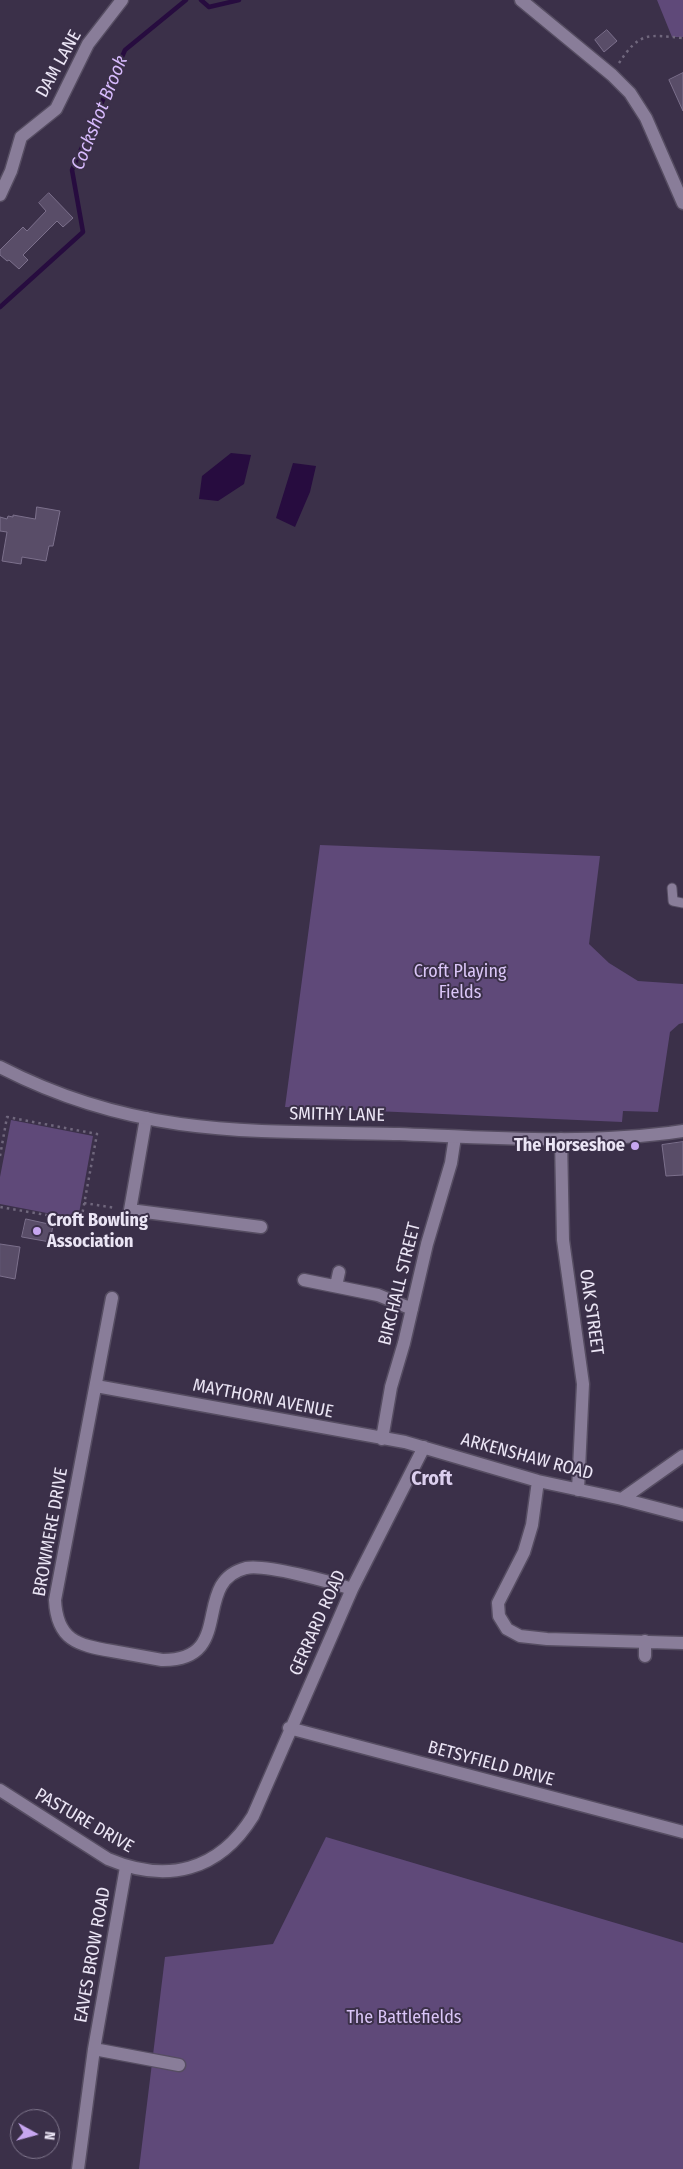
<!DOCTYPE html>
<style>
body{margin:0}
#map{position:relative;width:683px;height:2169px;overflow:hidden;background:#3b3049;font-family:"Fira Sans Condensed",sans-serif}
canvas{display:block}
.north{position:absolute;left:10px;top:2109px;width:50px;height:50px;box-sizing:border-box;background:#3b3049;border:1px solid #81788e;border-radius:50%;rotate:97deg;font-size:14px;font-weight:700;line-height:20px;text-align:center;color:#ebe5f5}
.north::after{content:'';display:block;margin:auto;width:18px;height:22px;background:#c7a6f0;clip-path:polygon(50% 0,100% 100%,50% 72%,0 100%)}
</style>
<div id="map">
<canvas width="683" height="2169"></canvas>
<div class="north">N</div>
</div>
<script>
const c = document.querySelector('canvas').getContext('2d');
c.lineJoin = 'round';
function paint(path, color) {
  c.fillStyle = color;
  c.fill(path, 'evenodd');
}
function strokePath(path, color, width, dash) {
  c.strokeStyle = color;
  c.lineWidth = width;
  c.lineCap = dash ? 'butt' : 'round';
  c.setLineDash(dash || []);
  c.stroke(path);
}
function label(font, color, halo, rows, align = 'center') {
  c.font = font + ' "Fira Sans Condensed",sans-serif';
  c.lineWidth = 4;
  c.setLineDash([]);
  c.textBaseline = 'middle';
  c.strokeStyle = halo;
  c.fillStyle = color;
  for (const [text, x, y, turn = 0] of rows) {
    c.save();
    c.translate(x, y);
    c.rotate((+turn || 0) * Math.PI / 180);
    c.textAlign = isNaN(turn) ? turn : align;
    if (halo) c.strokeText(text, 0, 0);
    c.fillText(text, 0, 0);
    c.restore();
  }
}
paint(new Path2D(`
 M657,0h26v37h-11z
 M320,845l280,11 -11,88 20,19 29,18 45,3v39l-4,1 -9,8 -12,80 -35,-1 -1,11 -337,-15z
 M11,1120l82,16 -15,83 -78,-15v-27z
 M326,1837l357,106v226h-544l26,-212 108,-13z`), '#5f4979');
paint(new Path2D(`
 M231,453l20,2 -7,29 -26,17 -19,-2 3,-23z
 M293,463l23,3 -6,26 -15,35 -19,-9z`), '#270c3f');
strokePath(new Path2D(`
 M201,0l8,7 30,-7
 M0,307l83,-75 -11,-62 53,-120 61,-50`), '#270c3f', 4.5);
const building = new Path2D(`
 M607,30l10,11 -13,11 -9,-12z
 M683,73v38l-14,-31z
 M49,193l24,25 -10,9 -6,-6 -34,34 5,5 -9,9 -10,-9 -2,1 -7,-6v-5l23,-23 4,4 19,-20 -7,-8z
 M37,507l23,4 -7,35h-4l-3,15 -24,-4 -1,7 -19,-3 5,-29 -7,-1v-14l7,2 1,-3 5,1v-2l22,4z
 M683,1142v33l-17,1 -4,-31z
 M26,1219l27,6 -3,17 -28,-5z
 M0,1244l20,3 -5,32 -15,-3z`);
paint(building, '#594d68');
strokePath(building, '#7c708c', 1);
const service = new Path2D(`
 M672,888l1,13 10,2`);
const minor = new Path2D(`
 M146,1118l-16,92 131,17
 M561,1139l2,101 20,144 -5,106
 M304,1280l74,15 34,14
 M336,1286l3,-14
 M112,1298l-57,302c2,40 22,45 57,51 16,3 33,6 50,9 75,1 28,-78 84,-92 20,-4 85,14 106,21
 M96,1386l309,56 133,39 84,18 61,16
 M382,1439l9,-52 13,-44 23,-99 24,-81 4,-26
 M538,1481l-6,44 -8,27 -26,51 1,13 8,13 13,7 27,3 136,4
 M622,1499l61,-43
 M645,1656v-15
 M289,1728l394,104
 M0,1790l108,69c59,25 111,12 145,-43l99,-227 72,-142
 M94,2049l85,16
 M78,2169l16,-120 32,-182`);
const tertiary = new Path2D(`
 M521,0l91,75 18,18 16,25 37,85
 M0,195l11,-24 10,-34 35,-28 32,-65 34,-44
 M0,1067c56,29 117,48 180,57 72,10 146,8 219,10 95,4 190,11 284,-3`);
strokePath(service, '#564d62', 11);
strokePath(minor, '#564d62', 15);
strokePath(tertiary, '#564d62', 15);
strokePath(new Path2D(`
 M619,63c21,-32 29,-28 64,-25
 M0,1156l7,-39 90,17 -16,87 -81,-14
 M84,1203l32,5`), '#70677d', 2.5, [2.5, 4]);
strokePath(service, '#897d99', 9);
strokePath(minor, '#897d99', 12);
strokePath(tertiary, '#897d99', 12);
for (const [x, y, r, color] of [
 [635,1146,5,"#c7a6f0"],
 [37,1231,5,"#c7a6f0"]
]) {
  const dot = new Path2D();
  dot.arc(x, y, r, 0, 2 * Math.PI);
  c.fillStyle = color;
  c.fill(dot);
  strokePath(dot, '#3b3049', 2);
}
label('18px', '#ebe5f5', '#3b3049', [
 ["DAM LANE",59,64,-61],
 ["SMITHY LANE",337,1115,1],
 ["BIRCHALL STREET",400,1284,-76],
 ["OAK STREET",591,1312,82],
 ["MAYTHORN AVENUE",263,1399,11],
 ["ARKENSHAW ROAD",527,1457,15],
 ["BROWMERE DRIVE",51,1532,-80],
 ["GERRARD ROAD",318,1623,-66],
 ["BETSYFIELD DRIVE",491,1764,15],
 ["PASTURE DRIVE",84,1821,30],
 ["EAVES BROW ROAD",93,1955,-80]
]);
label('18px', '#dac5f7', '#3b3049', [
 ["Croft Playing",460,972],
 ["Fields",460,993],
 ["The Battlefields",404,2018]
]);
label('bold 18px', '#ebe5f5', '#3b3049', [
 ["The Horseshoe",625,1146],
 ["Croft Bowling",47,1221,"left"],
 ["Association",47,1242,"left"]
], 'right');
label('italic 19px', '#d7bafd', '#3b3049', [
 ["Cockshot Brook",100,113,-68]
]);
label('bold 20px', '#dccfee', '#3b3049', [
 ["Croft",432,1479]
]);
</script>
